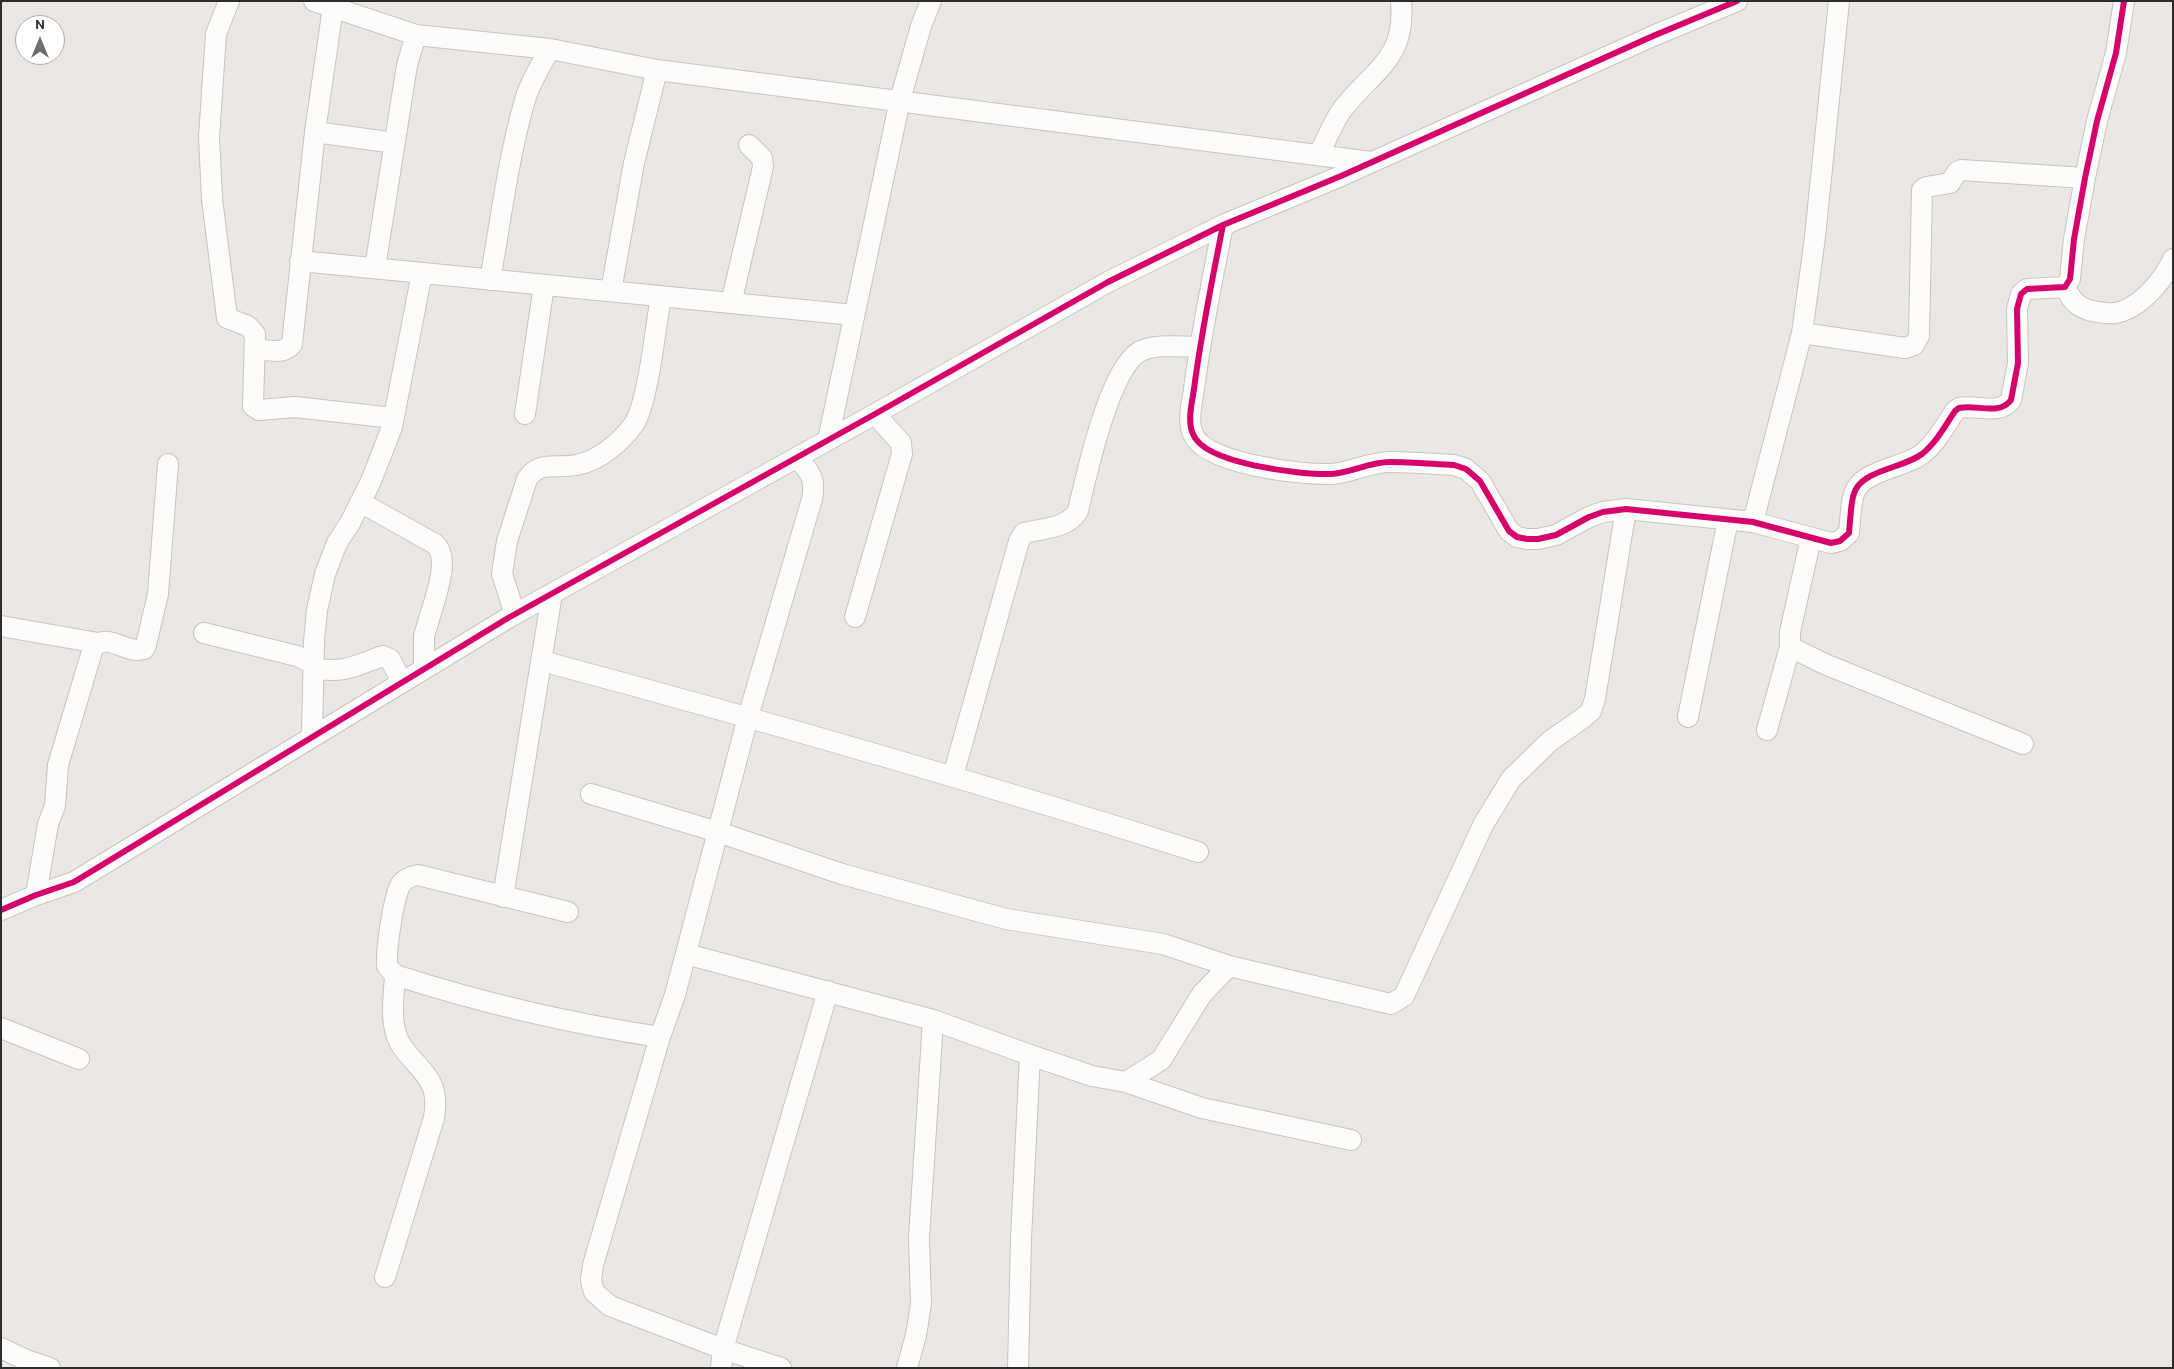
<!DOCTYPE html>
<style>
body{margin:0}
#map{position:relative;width:2174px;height:1369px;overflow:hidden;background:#ebe8e4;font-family:Overpass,sans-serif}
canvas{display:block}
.frame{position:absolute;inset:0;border:2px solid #2d2d2d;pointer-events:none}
.north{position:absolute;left:15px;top:15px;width:50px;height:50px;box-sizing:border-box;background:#fff;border:1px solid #ababab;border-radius:50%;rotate:0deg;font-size:14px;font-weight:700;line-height:20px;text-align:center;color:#2d2d2d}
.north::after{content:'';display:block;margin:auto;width:18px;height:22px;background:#706e6d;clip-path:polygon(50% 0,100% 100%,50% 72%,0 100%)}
</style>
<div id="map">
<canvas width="2174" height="1369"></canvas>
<div class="frame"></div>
<div class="north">N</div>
</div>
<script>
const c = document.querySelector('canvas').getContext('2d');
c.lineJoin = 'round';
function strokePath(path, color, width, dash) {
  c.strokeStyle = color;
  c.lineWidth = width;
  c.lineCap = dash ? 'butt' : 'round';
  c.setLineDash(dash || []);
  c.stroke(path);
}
const minor = new Path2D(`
 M229,1l-13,33 -7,103 3,62 15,119 21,8 7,8 -2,72 6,4 36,-3 98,11
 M314,1l102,34 134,14 107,21 714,92
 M315,132l80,11
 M1319,154c8,-15 15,-35 26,-48 31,-38 61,-48 56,-105
 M1223,225c-11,55 -22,109 -29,164 -2,14 -7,32 -1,45 11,30 109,41 138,40 20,-1 38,-12 59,-12 21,0 43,2 64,3l12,4 14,12 29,50 8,6 10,2h11l18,-4 33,-18 14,-5 23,-3 127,13 78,21 9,-2 9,-8c4,-44 0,-51 44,-66 9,-3 21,-7 29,-13 14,-11 23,-28 33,-43l4,-3c17,-4 40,8 52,-8l7,-37 -1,-54 4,-15 6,-5 38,-2 5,-8 4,-40 11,-61 12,-57 19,-68 8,-52
 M300,261l554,54
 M375,268l32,-203 9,-30
 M490,280c11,-60 18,-122 35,-180 5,-18 16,-35 25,-51
 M2065,287c7,14 12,20 27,24 11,2 21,4 31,0 21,-8 41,-32 50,-52
 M611,291l23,-128 23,-93
 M731,303l32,-136 -1,-9 -13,-13
 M1802,333l103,15 9,-3 5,-9 3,-146 4,-3 24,-4 7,-11 4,-2 124,8
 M255,349c13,1 29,6 37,-5l23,-212 18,-125
 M525,414l19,-129
 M828,440l72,-340 21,-74 10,-25
 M360,502l75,42c17,15 -2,59 -7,79l-4,13v33
 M1753,522l49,-189 13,-96 24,-236
 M1811,538l-21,94v15l37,18 196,79
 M515,614l-13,-40 5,-33 20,-62c13,-19 29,-10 49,-14 23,-4 44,-22 58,-41 14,-21 22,-100 27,-128
 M855,617l47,-163 -1,-11 -26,-29
 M1,626l97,17
 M204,633l93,23 16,7
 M542,661c220,59 439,122 656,191
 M313,668c31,6 41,-2 70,-12l7,3 12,23
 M1688,717l40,-197
 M1767,730l23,-83
 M312,736l2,-95 3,-31 8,-36 12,-31 13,-20 21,-42 21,-54 30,-154
 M953,776l66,-235 5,-8c19,-5 43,-4 54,-22 8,-35 31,-141 61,-159 16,-9 43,-5 60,-5
 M591,794l127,38 124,42 113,31 51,14 157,25 66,22 162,38 13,-8 79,-171 28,-46 39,-38 33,-23 8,-7 4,-12 31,-190
 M36,895l12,-71 7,-18 3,-41 35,-117c15,-17 33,7 51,1l2,-4 12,-51 10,-130
 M503,897l49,-303
 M1,910l35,-15 38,-13 434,-264 367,-204 233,-132 115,-57 118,-49 312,-140 84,-35
 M568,912l-150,-37c-6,1 -13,4 -17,9 -8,14 -15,66 -14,82l8,9c84,27 178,49 265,62
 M686,954l247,66 97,35 62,21 34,6 76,26 149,32
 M1,1028l78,31
 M1126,1082l35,-22 41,-66 27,-28
 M385,1277l49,-159c1,-7 2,-14 1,-20 -2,-26 -29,-38 -38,-61 -7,-19 -3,-43 -2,-62
 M1,1348l25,12 24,8
 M721,1368l2,-19 105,-358
 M781,1368l-58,-19 -113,-43 -16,-14 -3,-12 2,-15 67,-228 15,-42 73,-278 64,-218c4,-22 -2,-26 -15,-42
 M907,1368l9,-33 5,-31 -2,-66 14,-218
 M1018,1368l3,-129 9,-184`);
strokePath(minor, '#c5c4c4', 22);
strokePath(minor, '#fcfcfb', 20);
strokePath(new Path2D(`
 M1223,225c-11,55 -22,109 -29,164 -2,14 -7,32 -1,45 11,30 109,41 138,40 20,-1 38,-12 59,-12 21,0 43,2 64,3l12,4 14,12 29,50 8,6 10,2h11l18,-4 33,-18 14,-5 23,-3 127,13 78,21 9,-2 9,-8c4,-44 0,-51 44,-66 9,-3 21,-7 29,-13 14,-11 23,-28 33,-43l4,-3c17,-4 40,8 52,-8l7,-37 -1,-54 4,-15 6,-5 38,-2 5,-8 4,-40 11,-61 12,-57 19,-68 8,-52
 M1,910l35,-15 38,-13 434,-264 367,-204 233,-132 115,-57 118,-49 312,-140 84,-35`), '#d6006c', 6);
</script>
